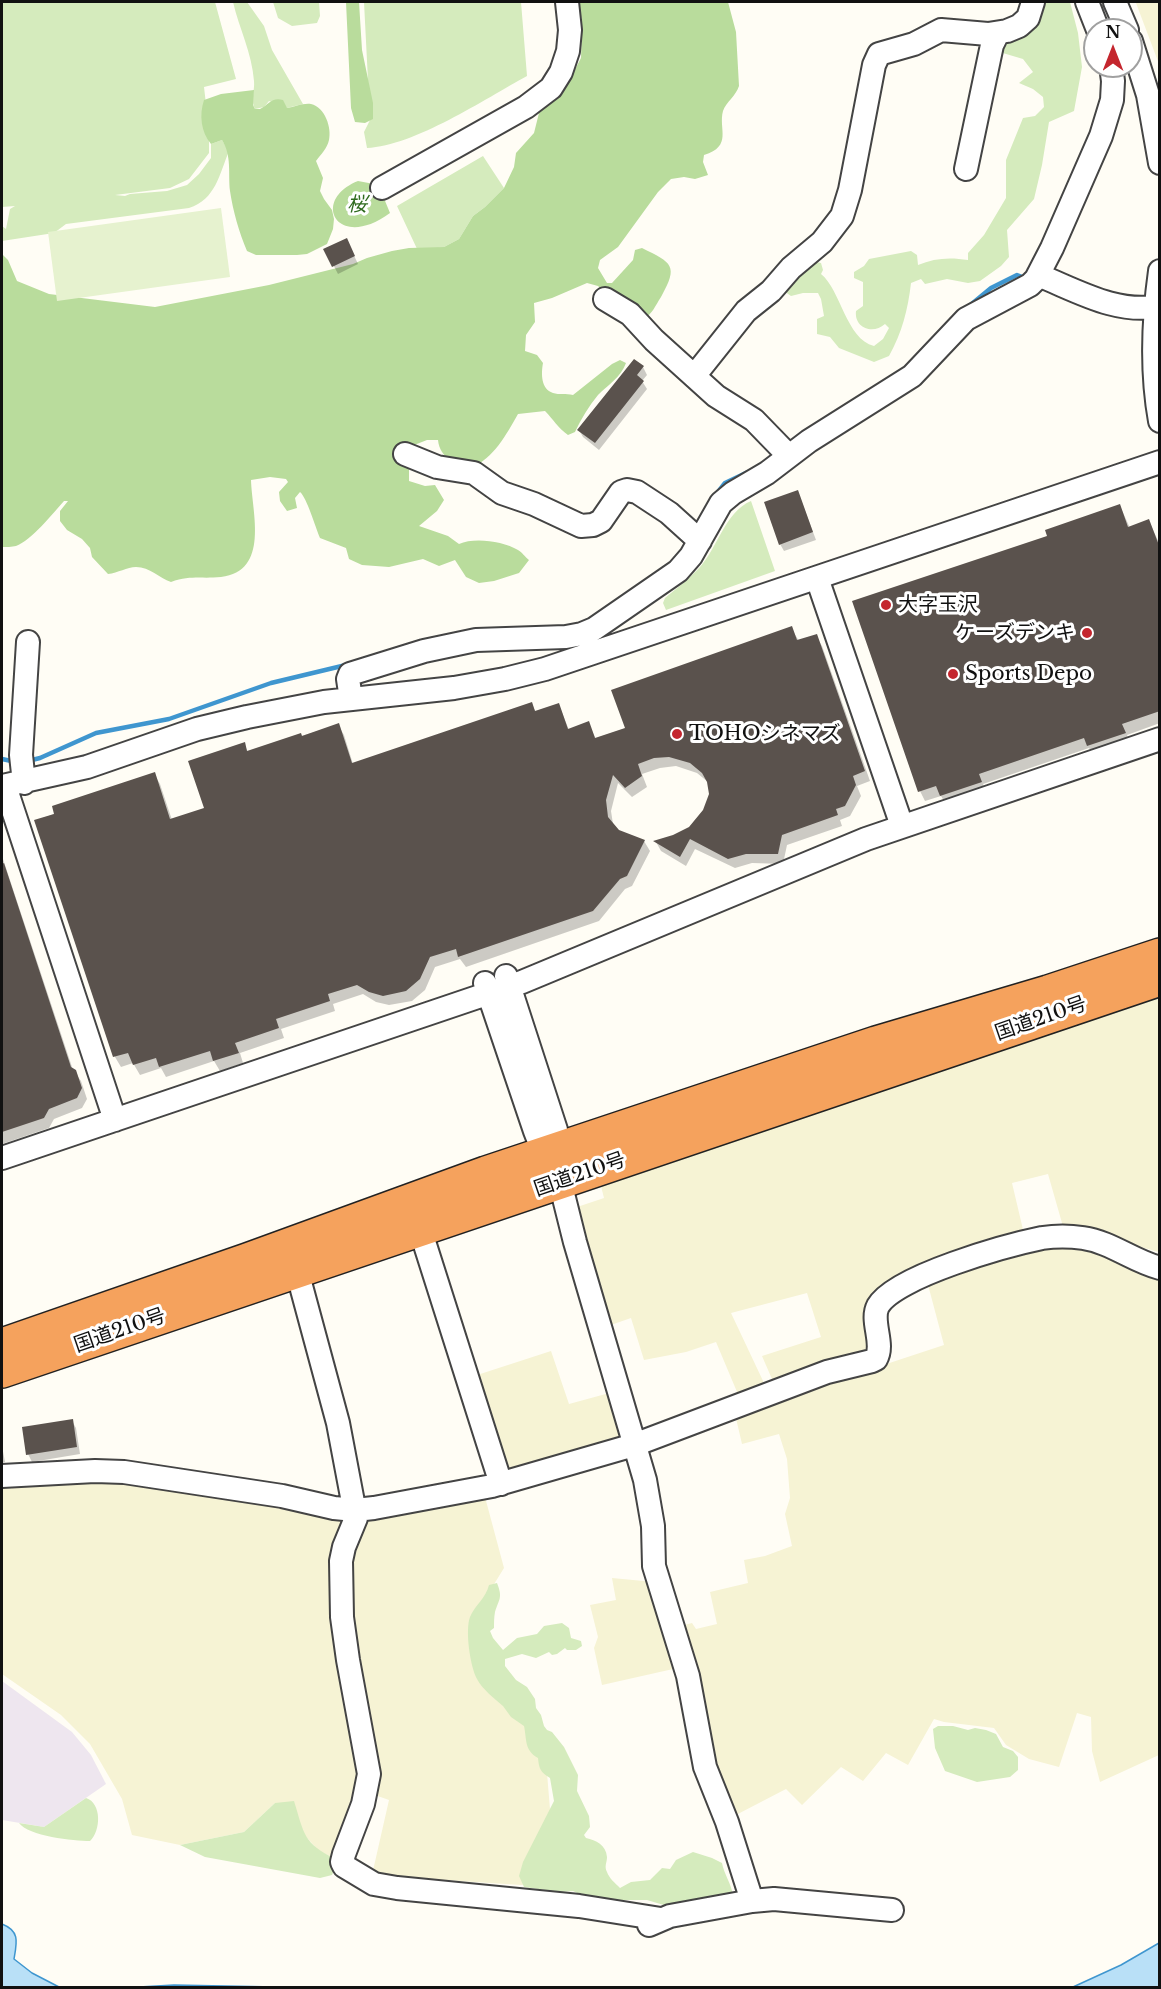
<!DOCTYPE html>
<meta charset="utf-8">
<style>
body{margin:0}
#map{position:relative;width:1161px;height:1989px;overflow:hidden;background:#fffdf5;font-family:"Libre Baskerville",serif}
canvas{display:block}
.frame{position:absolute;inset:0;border:3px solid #111;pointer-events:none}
.north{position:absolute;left:1083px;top:18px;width:60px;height:60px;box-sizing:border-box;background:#fff;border:2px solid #a0a0a0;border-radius:50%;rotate:0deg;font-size:16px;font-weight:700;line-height:24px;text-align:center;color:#111}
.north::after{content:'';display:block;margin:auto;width:21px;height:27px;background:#c4262e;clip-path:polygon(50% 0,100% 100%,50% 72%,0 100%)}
</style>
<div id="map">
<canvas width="1161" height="1989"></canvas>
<div class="frame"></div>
<div class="north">N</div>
</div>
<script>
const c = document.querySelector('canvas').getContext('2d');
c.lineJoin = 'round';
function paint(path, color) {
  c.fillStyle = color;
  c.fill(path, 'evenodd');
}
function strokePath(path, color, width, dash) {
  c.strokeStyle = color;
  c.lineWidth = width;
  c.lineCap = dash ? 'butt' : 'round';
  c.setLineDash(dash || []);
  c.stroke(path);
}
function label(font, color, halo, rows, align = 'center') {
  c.font = font + ' "Libre Baskerville","Noto Sans JP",serif';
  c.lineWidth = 6;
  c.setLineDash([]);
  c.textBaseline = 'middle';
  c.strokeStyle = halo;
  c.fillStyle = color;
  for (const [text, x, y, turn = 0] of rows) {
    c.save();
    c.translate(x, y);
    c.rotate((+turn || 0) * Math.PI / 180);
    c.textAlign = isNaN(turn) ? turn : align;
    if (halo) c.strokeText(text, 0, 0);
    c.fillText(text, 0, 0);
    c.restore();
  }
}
paint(new Path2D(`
 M2,1681l70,51 19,23 15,29 -62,43 -42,-7z`), '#eee6ef');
paint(new Path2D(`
 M1140,2h19v62l-23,-61z
 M1159,998v254l-77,-21 -18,-1 -16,-56 -36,9 13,55 -133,46 -18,63 -11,12 -88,27 -13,-30 59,-19 -14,-44 -76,20 33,70v8l-24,8 -24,-57 -30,10 -42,8 -13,-42 -26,9 -26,-87 4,-13 -6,-20 27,-9 -3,-12z
 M1071,1243l88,29v483l-59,27 -8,-31 -1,-34 -14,-4 -18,54 -30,-8 -23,-14 -12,-17 -50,-6 -10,-3 -26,46 -22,-12 -23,28 -22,-14 -39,38 -16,-16 -52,27 -23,-48 -34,-141 15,-4 4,6 21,-5 -7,-32 38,-9 -4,-23 21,-4 27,-10 -7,-32 5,-16 -3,-39 -8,-25 -37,10 -7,-30 209,-69 -17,-64 88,-28z
 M551,1351l18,53 44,-12 13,47 -119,37 -36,-99z
 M88,1477l257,37 -5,29 23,228 -27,88 -17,-8 -44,-48 -31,29 -64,13 -48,-10 -10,-36 -32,-55 -29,-29 -59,-41v-191z
 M485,1497l19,71 -29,47 72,158 9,109 -35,3 -76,-5h-43l-30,-5 17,-75 -17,-6 -26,-226 18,-49z
 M612,1578l42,4 28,85 -80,18 -8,-37 4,-11 -8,-32 26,-5z`), '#f6f3d4');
paint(new Path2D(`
 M2,2h213l21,77 -32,8 5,43v23l-20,26 -19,9 -55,7 10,1 5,-2 37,-3 20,-6 12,-11 12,-16v-14l11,-4 7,11c-10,24 -13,48 -40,57l-123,16 -12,9 -52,8v-15l4,3 4,-20 5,-3 -13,1z
 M233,2h14l17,24 8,24 31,54 -16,4 -18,-7 -5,6 -9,2c-5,-8 0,-19 -1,-28 -2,-28 -15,-53 -21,-79z
 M273,2h46l1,14 -3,7 -25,3 -14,-8z
 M364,2h157l6,74c-42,23 -113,70 -160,72l-3,-16 6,-12z
 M1027,2h43l8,31 4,34 -8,44 -25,11 -7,43 -8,34 -27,31 2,27 -8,9 -21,15 -12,2 -21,-4 -22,5 -4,-5 -10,4c-3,26 -9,50 -22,73l-15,6 -35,-14 -9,-11 -13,-3v-15l7,-3 -3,-17 -3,-6h-15l-12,3 -10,-7 28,-29 12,3 2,7 -2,4c20,16 25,65 53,72l9,-7 6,-11 -4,-4c-12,11 -31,4 -29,-13l7,-5v-24l-9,-4v-6l10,-6 5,-7 42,-8 6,4 1,10c16,-7 32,-8 50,-5v-7l16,-18 22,-37v-38l17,-42 12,-2 9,-9 -1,-10 -10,-8 -14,-6 14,-11 -10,-13 -27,-8z
 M483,156l21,32 -19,19 -12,9 -14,23 -15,8 -26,4 -21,-45z
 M751,501l24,70 -109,39 -3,-7 2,-5c12,-10 25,-20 35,-31 18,-20 25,-55 51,-66z
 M497,1583c6,15 2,16 -2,29 -1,5 -1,11 -1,16l-4,3 3,7 10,12 14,-12 20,-4 7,-8 18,-3 7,5 2,10 10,3 1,5 -6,4h-9l-2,-2 -8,6 -5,1 -3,-3 -13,6 -14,-4 -17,5v7l11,14 11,7 8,12 1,9 5,7 3,11 3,4 5,2 12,15 14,28 -1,16 12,25 1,11 -6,8 2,3c10,2 20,7 21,19 0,6 -3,9 0,15 2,6 8,11 13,16l11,-6 19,-2 12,-12 8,1 6,-9 17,-8 19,6 10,5c2,11 9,20 11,32l-66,11 -20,-6h-45l-14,-2 -15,-7 -14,1 -35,-5 -5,-11 4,-14 31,-61 -4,-23c-10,-6 -11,-10 -12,-20 -14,-8 -11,-18 -14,-32l-13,-9 -8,-11c-8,-7 -21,-17 -26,-27 -7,-13 -12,-49 -7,-62 5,-12 16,-19 19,-32z
 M938,1726h15l15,4 7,-2 11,2 10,4 7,13 10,4 5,6v13l-8,7 -33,5 -32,-11 -10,-23 -2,-19z
 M86,1798c16,5 15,33 4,43 -16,0 -62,-5 -71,-18l25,4z
 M294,1801c10,32 9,43 42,58v7l-4,9 -12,3 -115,-21 -25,-12 64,-13 31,-29z`), '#d5ebbd');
paint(new Path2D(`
 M346,2h13l3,48 11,53v16l-8,4 -10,-1 -4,-14z
 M579,2h149l8,30 3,54c-3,10 -13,16 -16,25 -5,18 10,35 -19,44l-1,7 5,13 -13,4 -11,-2 -13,2 -13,13 -40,55 -18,13 -2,8 9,15h5l21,-23 2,-10 7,-2c30,15 37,17 19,49 -6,9 -8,16 -17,22l-28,-17 -18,-16 -11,-3 -35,15 -18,5 1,19 -9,13 -1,16 12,4 6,8c-2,11 -2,26 10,30 6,2 13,0 20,2l39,-31 8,-4 6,3c-5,14 -18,22 -28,32 -9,11 -17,24 -23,37l-7,3c-10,-7 -15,-16 -23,-24l-27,3c-12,21 -24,44 -47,54 -15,-5 -31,-9 -33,-28h-11l-28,11 10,12v18l16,5 10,-1 9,15 -7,11 -18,15 29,10 11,8c15,-7 44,-3 59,6 4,2 7,7 11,10l-10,13 -25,8 -15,2 -13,-6 -11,-17 -16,6 -16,-7 -34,8 -27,-2 -13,-6 -3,-11 -26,-10c-5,-12 -13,-40 -20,-46l-5,6 2,10 -10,3 -7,-10 -1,-9 9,-10 -2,-3 -16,-2 -19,3c1,33 19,91 -30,97 -20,2 -30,-2 -50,5 -12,-4 -21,-15 -35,-15 -9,0 -18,6 -28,7l-16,-17 -2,-9 -8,-9 -15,-9 -7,-9v-10l8,-10h-4c-11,12 -33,40 -48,45 -4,1 -10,1 -14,1v-293l6,6 9,21 32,13 106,13 114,-22 84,-21 14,-6 25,-7 17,-3 35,-1 15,-8 14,-23 12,-9 19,-19 10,-21 2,-14 18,-20 5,-20 31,-34 11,-21 1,-35z
 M254,90l-1,15 2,4h5c9,-4 11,-12 23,-9l4,8c8,-1 15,-5 24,-4 14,3 21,24 18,36 -2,9 -8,14 -13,21l7,17 -3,13 4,8 8,11 2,9 -1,10 -6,15 -20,10 -10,1h-41l-9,-4c-8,-19 -14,-40 -17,-60 -2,-18 2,-35 -8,-51l-11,4c-10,-12 -12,-29 -7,-44l17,-6z
 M358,181l16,3 9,12 7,17c-53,39 -80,-13 -32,-32z`), '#b9dc9c');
paint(new Path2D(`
 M221,208l9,69 -173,24 -9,-69z`), '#e6f2cf');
const water = new Path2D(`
 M2,1924c18,7 15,18 12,35l18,14 27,14h-57z
 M1159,1943v44h-86l48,-22z
 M174,1985l102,2h-137z`);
paint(water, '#b9e0f7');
strokePath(water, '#3f96cf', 1.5);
paint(new Path2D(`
 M350,247l8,17 -20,10 -13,-25z
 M634,361l9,6 4,8 -5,6 5,8 -48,61 -16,-13 -4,-7z
 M798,492l18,48 -32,11 -4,-7z
 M1120,506l10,22 19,-7 11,24v178l-33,12 3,8 -36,13 -5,-8 -106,36 3,8 -39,14 -6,-10 -16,5 -5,-10 129,-255z
 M791,628l8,13 17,-5 6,10 48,135 -13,5 4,10 -11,20 -10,4 2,6 -55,19 -4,19 -31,-1 -17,5 -40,-19 -9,17 -25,-15 -5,-9 17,-5 17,-9 15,-17 6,-17 -3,-12 -11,-9 -21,-7 -16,2 -18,6 5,13 -15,10 -14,-14 -7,28 2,13 5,7 26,10 6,10 -18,35 -7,3 -26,32 -133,46 -6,-8 -25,8 -10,23 -13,11 -23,4 -13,-3 -13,-8 -30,10 2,7 -54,18 3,9 -44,15 3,10 -23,8 -6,-10 -48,16 -5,-9 -21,7 -7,-12 -12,4 -6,-10 -79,-236 118,-47 6,10 12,36 34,-11 38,-65 4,8 90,-27 6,10 9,29 178,-60 5,8 23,-7 10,25 19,-7 8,16 31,-10z
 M2,856l71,214 8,11 6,18 -5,9 -28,11 -5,9 -47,16z
 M72,1421l4,7 4,26 -48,8 -4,-8z
 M2,1446l3,16 -3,1z`), '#0003');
strokePath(new Path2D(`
 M968,307l23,-19 26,-13 8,3
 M718,492l7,-9 23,-11
 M2,759l14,3
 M28,761l12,-3 56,-25 73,-14 102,-36 75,-18`), '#3f96cf', 4.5);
paint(new Path2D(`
 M347,238l8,18 -23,11 -9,-18z
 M634,359l10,7 -7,9 7,6 -49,62 -18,-13z
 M798,490l15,42 -34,13 -15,-43z
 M1120,504l8,23 21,-8 11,29v163l-38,13 4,9 -39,13 -3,-8 -105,36 3,8 -42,14 -4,-10 -18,6 -66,-191 195,-65 -2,-6z
 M792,626l5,14 20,-6 48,137 -12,5 3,9 -11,21 -9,3 2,6 -56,20 -4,19h-32l-18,5 -38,-20 -10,18 -27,-16 20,-6 16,-8 14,-17 6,-16 -2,-12 -5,-9 -12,-10 -21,-6 -15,1 -16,6 4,12 -17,12 -12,-13 -7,25 2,17 11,13 26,10 -18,36 -7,3 -27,32 -135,46 -2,-8 -26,8 -10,22 -14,12 -23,5 -14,-4 -12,-7 -29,9 2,7 -54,18 3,9 -44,15 4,10 -26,8 -3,-10 -51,16 -3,-9 -23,7 -5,-12 -15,4 -79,-237 20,-6 -2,-8 103,-34 15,47 34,-11 -16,-47 57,-19 2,9 54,-18 1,3 37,-13 13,40 180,-61 3,9 24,-8 9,26 21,-8 6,17 30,-10 -14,-38z
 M4,863l67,204 5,3 6,18 -5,10 -28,11 -5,9 -42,14v-268z
 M73,1419l4,28 -51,8 -4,-28z`), '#5a524d');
const minor = new Path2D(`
 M1087,2l11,28
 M1115,2l12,28
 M1131,41l17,54 12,68
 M966,169l26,-124 6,-12
 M382,188l144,-81 25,-19 10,-16 7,-21 2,-21 -3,-28
 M1160,271c-7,50 -9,100 0,150
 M1038,275c38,15 79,40 122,31
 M605,299l25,15 24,26 62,56 38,24 35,36
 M695,375l51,-64 25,-20 20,-23 31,-26 20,-26 8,-26 24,-125 5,-11 35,-10 27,-14 47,4 19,-3 12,-5 9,-8 5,-16
 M405,454l32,13 37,6 28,20 32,11 47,22 12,-1 8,-4 20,-29 6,-2 10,2 32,21 31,28
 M817,578l85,248
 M351,699l-3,-20 2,-5 74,-23 52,-11 90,-3 16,-3 12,-5 84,-58 13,-15 30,-53 12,-10 34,-20 42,-32 103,-65 54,-57 64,-34 6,-6 16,-31 49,-112 11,-36 1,-19 -2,-15
 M24,783l-3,-28 7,-113
 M2,786l85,-19 110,-38 50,-12 77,-15 130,-14 51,-9 40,-10 615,-207
 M5,786l110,334
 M506,976l50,154 4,32
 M485,983l50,148 9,23 16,28 15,60 70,238 8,46 1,40 34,110 17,91 22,55 25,79
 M2,1158l520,-176 344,-143 294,-100
 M420,1229l81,255
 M297,1271l41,152 18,95 -12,29 -3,14 1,56 6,43 21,114 -6,30 -19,50 -2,8 2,4 30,18 23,4 182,18 82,13
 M2,1476l93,-5 29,1 158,24 52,12 21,2 19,-2 118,-22 142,-41 193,-73 45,-11 4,-2c9,-15 -6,-38 2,-53 17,-30 130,-61 164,-68 13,-2 28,-2 41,0 28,4 50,23 77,30
 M649,1925l21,-9 82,-15 22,-2 118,11`);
const highway = new Path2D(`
 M2,1345l245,-85 239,-87 390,-130 172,-51 112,-37
 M2,1371l1158,-392`);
strokePath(minor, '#444', 26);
strokePath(highway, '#222', 36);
strokePath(minor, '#fff', 22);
strokePath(highway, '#f5a25d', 33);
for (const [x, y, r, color] of [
 [886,605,6,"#c4262e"],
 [1087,633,6,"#c4262e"],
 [953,674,6,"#c4262e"],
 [677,734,6,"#c4262e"]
]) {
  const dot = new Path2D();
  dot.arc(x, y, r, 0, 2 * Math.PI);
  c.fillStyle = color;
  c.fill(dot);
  strokePath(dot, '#fff', 2);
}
label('italic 20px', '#2f6b1f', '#fff', [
 ["桜",357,205]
]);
label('20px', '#111', '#fff', [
 ["大字玉沢",898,605],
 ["ケーズデンキ",1075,633,"right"],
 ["Sports Depo",965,674],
 ["TOHOシネマズ",689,734]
], 'left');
label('20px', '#111', '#fff', [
 ["国道210号",1041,1019,-19],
 ["国道210号",580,1175,-19],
 ["国道210号",120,1331,-19]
]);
</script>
